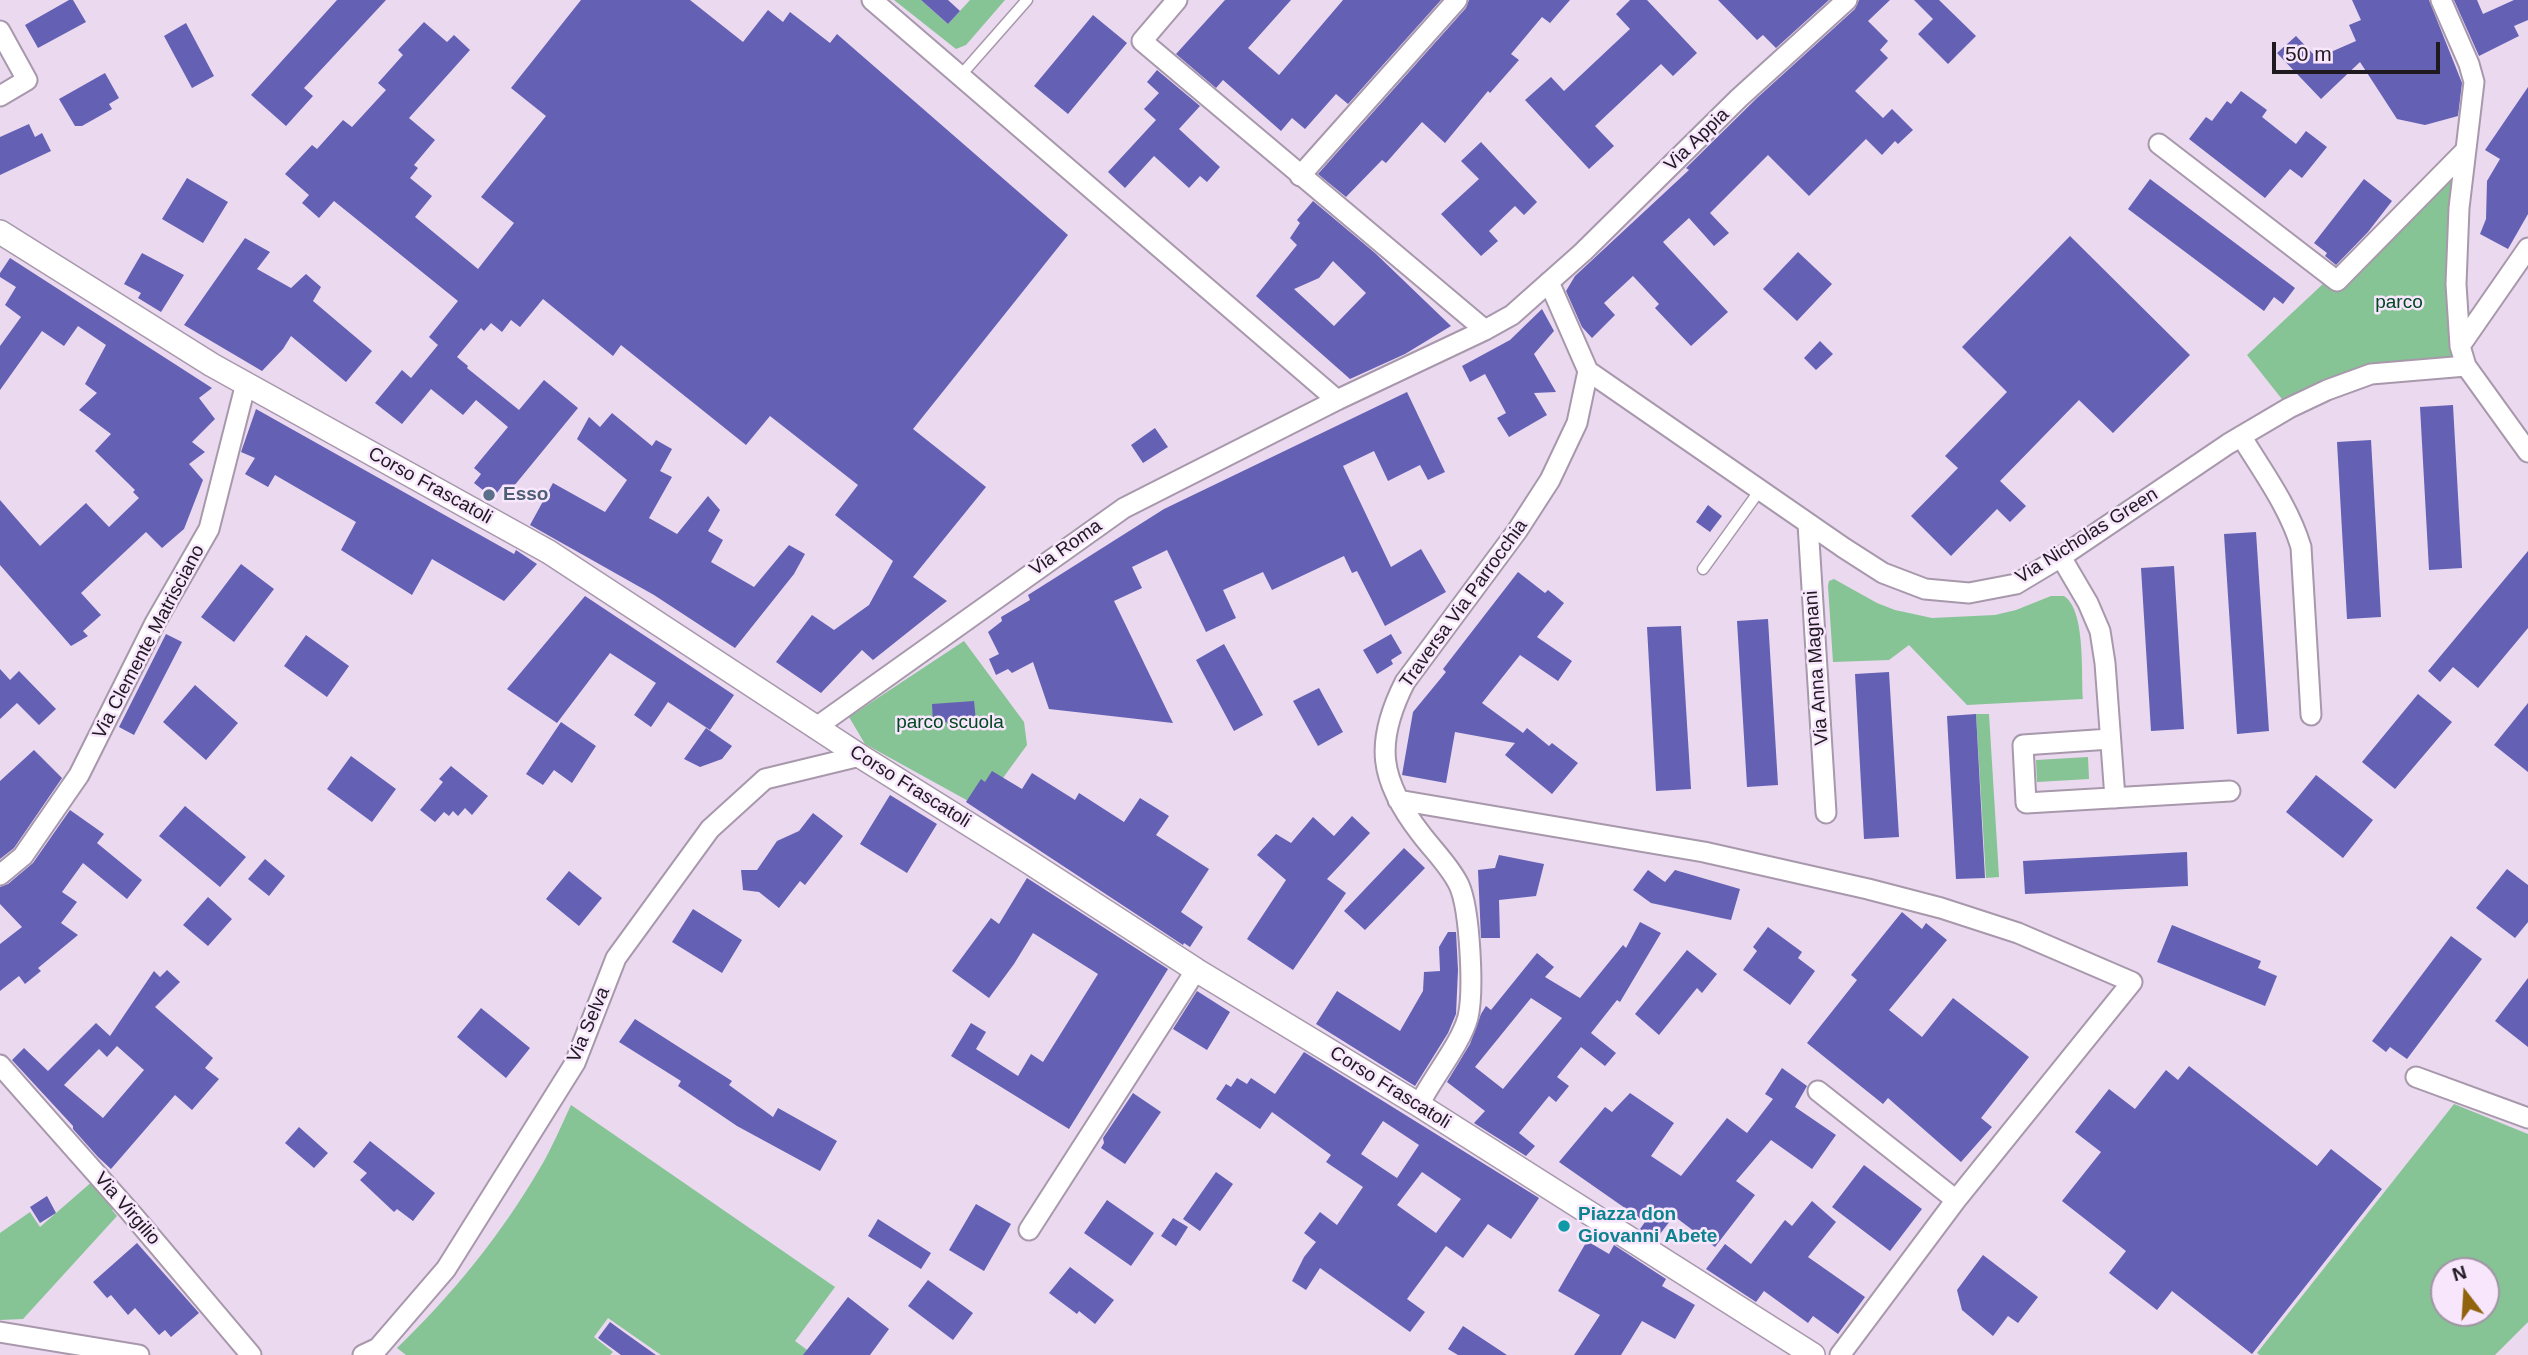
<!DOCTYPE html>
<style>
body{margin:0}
#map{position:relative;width:2528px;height:1355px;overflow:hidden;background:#ead9ef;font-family:Arial,sans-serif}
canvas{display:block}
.north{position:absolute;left:2430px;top:1257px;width:70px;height:70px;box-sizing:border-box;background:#f7e6fc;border:2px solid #a194a4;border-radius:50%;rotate:343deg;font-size:19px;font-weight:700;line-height:28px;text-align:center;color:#1f1920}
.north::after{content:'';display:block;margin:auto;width:24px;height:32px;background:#90630c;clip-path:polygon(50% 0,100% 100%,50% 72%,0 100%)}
.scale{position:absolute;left:2272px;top:42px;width:168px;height:32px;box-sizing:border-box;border:4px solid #1f1920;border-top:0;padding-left:9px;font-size:21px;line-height:24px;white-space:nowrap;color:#1f1920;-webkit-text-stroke:5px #f7e6fc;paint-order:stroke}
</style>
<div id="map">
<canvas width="2528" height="1355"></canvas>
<div class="north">N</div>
<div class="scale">50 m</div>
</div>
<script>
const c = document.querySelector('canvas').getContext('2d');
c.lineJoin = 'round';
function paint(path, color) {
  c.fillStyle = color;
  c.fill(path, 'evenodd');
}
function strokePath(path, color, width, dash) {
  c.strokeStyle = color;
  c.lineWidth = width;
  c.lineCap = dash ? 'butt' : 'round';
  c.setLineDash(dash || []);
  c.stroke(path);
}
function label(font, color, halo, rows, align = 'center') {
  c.font = font + ' Arial,sans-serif';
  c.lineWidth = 5;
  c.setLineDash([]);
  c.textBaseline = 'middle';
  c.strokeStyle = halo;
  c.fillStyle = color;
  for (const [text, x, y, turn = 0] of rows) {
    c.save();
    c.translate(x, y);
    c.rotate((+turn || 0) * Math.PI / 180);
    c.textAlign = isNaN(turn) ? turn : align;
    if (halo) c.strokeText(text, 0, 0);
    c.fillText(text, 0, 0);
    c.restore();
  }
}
paint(new Path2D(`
 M894,0h27l27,24 22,-24h35l-39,45 -10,4z
 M2464,152l2,214 -95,8 -82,34 -42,-53z
 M1834,579l43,24 18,7 37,8 63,-3 21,-5 35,-14h13c22,14 17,79 19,103l-116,6 -58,-60 -20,15 -56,2 -5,-76 1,-5z
 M964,641l60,81 3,23 -46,63 -116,-64 -16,-27z
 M1976,714h13l10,163 -13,1z
 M2088,757l1,22 -52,3 -1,-22z
 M2454,1104l74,30v188l-33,33h-235l-3,-2zM2444,1271h42v42h-42z
 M571,1105l264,182 -40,54 19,14h-153l-53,-37 -14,19 19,15 -3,3h-204l-9,-7c55,-53 104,-113 143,-180 12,-20 21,-42 31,-63z
 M94,1180l23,27 -5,3 5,6 -94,103 -23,1v-87l30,-21 10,15z`), '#86c395');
paint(new Path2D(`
 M69,0h4l13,22 -48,26 -13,-23z
 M337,0h49l-82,88 9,8 -27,30 -35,-31z
 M581,0h109l53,42 25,-32 15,12 7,-10 40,31 7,-9 231,201 -155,194 73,58 -73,90 34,24 -74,59 -11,-10 -41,43 -45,-31 36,-47 22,15 35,-25 24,-44 -58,-46 23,-30 -88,-69 -24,29 -125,-100 -8,11 -70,-57 -23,28 -9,-7 -9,12 -11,-9 -7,8 -3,-3 -24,29 11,9 -1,2 52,42 25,-30 34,28 -69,84 -7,-6 -9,12 -19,-15 7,-9 -7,-6 34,-41 -32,-27 -13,15 -32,-26 -29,35 -27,-21 27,-33 9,8 27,-33 -9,-8 29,-36 -124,-100 -15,17 -17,-15 7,-8 -24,-21 27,-29 5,4 26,-29 9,7 34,-37 -8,-7 25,-28 -5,-5 26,-28 23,20 7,-7 16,15 -61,68 26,22 -21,25 4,3 -8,10 22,18 -17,21 63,52 36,-46 -33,-26 65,-81 -35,-28z
 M921,0h27l12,11 -12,13z
 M1225,0h66l-43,48 31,27 64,-75h98l-93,104 -12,-10 -31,35 -13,-11 -11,13 -58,-51 -7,8 -40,-34z
 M1469,0h101l-20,23 -8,-6 -31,37 8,6 -29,33 -2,-2 -43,52 -23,-21 -36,41 -4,-3 -36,37 -28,-23 148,-166z
 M1630,0h17l50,53 -24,23 -12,-12 -66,62 19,20 -25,23 -64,-69 26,-23 13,14 66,-62 -14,-15z
 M1718,0h111l-53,48 -13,-13 -6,5z
 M1859,0h31l-22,21 20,20 -8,9 8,8 -33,33 28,27 9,-9 21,21 -15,14 -3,-3 -13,14 -16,-16 -57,57 -41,-41 -58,58 19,20 -15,13 -25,-28 -26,24 65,70 -37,34 -36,-38 4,-4 -26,-28 -29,27 11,12 -23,23 -10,-11 -16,-36 9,-15 114,-106 -3,-2 71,-70 98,-89z
 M1914,0h25l37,36 -28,28 -30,-30 15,-15z
 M2352,0h77l33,83 -4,33 -33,9 -28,-6 -37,-57 -39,37 -44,-46 19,-17 21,22 39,-17 -7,-16 12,-5z
 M2454,0h23l6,14 31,-14h14v20l-14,6 5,10 -40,20z
 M1093,15l34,28 -59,71 -34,-28z
 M186,23l28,53 -22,12 -28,-52z
 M1157,70l43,36 -21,23 41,38 -13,15 -7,-6 -11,12 -35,-32 -29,32 -17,-16 48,-52 -12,-11 15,-16 -12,-11z
 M105,73l14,25 -10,6 3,5 -30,17h-7l-16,-27z
 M2528,87v127l-20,35 -28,-15 6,-15 1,-38 13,-22 -15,-9z
 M2241,91l26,19 -5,7 34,27 10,-13 21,16 -25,31 -12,-9 -25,29 -76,-59 17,-22 6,4 15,-20 4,3z
 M29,124l6,13 7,-4 9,18 -51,24v-38z
 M1481,142l56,60 -13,13 -9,-9 -26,25 9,10 -17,15 -40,-42 38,-35 -18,-18z
 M187,178l41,24 -25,41 -41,-24z
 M2150,179l145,109 -12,16 -9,-7 -10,14 -136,-102z
 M2364,179l28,22 -24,31 -32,33 -11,-9 2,-3 -13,-10z
 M1313,201l62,52 76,73 -46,28 -55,25 -94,-83 41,-51 -7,-7 10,-15 -3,-3zM1333,261l33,32 -32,33 -40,-37 25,-11z
 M2070,236l120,119 -77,78 -34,-33 -79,81 26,25 -16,16 -13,-13 -46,47 -40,-40 47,-48 -13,-12 62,-64 -45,-45z
 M245,238l25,14 -13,17 34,19 15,-14 15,13 -8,14 59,50 -26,31 -55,-46 -8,13 -21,22 -78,-46z
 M1798,252l34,32 -35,37 -34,-32z
 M142,253l42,22 -23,37 -23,-14 3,-5 -17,-9z
 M10,258l202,130 -13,10 16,21 -23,23 13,10 -16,12 14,16 -19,49 -22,19 -16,-16 -65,61 20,22 -18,16 5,5 -17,10 -71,-81v-65l40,46 46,-43 23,24 30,-29 -6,-6 2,-2 -40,-39 16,-17 -32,-24 18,-17 -12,-9 21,-39 -28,-19 -14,20 -22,-15 -42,59v-44l21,-29 -16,-12 11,-18 -16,-10v-4z
 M1542,309l12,22 -20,23 22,38 -22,1 13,22 -38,22 -12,-19 9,-5 -21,-39 -15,8 -8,-16 48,-26z
 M1820,341l13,13 -17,16 -12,-12z
 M1407,392l38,80 -17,8 -8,-15 -32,16 -14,-30 -31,15 48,101 30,-18 25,43 -61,34 -28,-55 -5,2 -8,-17 -72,34 -9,-18 -40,18 13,28 -30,14 -39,-82 -35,17 10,21 -28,13 59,122 -124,-14 -16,-47 -21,11 -4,-4 -12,6 -7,-16 10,-5 -11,-22 14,-11 -1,-4 29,-17 -2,-5 136,-86z
 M2453,405l9,163 -33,2 -9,-163z
 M256,409l258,145 2,-4 21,14 -33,37 -72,-42 -20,36 -71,-45 15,-28 -81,-47 -7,12 -23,-13 10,-16 -14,-6z
 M612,413l40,33 4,-6 16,9 -12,22 12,6 -23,41 28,16 31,-38 12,14 -12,21 15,9 -12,22 43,25 35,-42 16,9 -11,20 -59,74 -81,-53 -124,-70 23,-42 52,29 22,-32 -50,-41 12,-22 11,10z
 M1155,428l13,19 -25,16 -12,-18z
 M2371,440l10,177 -34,2 -10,-177z
 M1708,505l14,11 -12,16 -14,-10z
 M2256,532l13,199 -32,3 -13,-200z
 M2528,551v77l-50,60 -25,-21 -13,15 -12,-11z
 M241,564l33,25 -40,53 -33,-25z
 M2174,566l10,163 -33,2 -10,-163z
 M1518,572l27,21 3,-3 16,13 -27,34 35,24 -14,20 -38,-26 -38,48 41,30 4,-5 22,18 3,-3 26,20 -26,31 -47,-39 10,-12 -60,-11 -9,51 -44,-8 11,-63 33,-40 -3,-3z
 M585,596l149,99 -24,35 -42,-28 -17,25 -17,-12 22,-32 -46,-30 -53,70 -50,-34z
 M1768,619l10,166 -31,2 -10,-166z
 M1681,626l10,163 -35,2 -9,-164z
 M166,634l16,8 -48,93 -15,-8z
 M1391,634l11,19 -11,7 2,4 -16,10 -14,-24z
 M306,635l43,31 -22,31 -43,-31z
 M1224,644l39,71 -29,16 -38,-71z
 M0,669l10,11 9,-9 37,38 -17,16 -22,-22 -17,16z
 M1889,672l10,165 -35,2 -9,-165z
 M195,685l43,38 -32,37 -43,-38z
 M1319,688l24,44 -25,14 -25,-45z
 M2418,694l34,28 -57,67 -33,-27z
 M974,701l2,20 -43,2 -1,-19z
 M2528,703v69l-34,-27z
 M1976,714l9,164 -29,1 -9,-163z
 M561,722l35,24 -24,37 -18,-13 -11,15 -17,-11z
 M706,728l26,18 -10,13 -22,8 -16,-8z
 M34,750l28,28 -48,70 -14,11v-78z
 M351,756l45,33 -24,33 -45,-33z
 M451,766l37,30 -16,19 -7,-7 -7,8 -5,-5 -4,5 -5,-4 -9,10 -15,-12 23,-28 -4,-3z
 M992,771l30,18 10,-16 43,27 4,-7 45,29 16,-24 29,18 -13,19 53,34 -28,43 22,15 -13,20 -6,-4 -1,2 -217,-143 15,-23 4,3z
 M2316,775l57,45 -30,38 -57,-46z
 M890,795l47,29 -30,49 -47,-29z
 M185,806l61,51 -26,30 -61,-51z
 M70,810l34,24 -7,9 45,37 -15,19 -44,-36 -21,29 15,10 -16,21 17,12 -40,33 3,3 -16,13 -6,-8 -19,15v-47l22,-17 -22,-23v-17l8,-3 25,-21z
 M813,813l30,23 -38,49 -5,-4 -21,27 -20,-16 -16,-2 -2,-20h16l20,-29 22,-10z
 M1352,816l18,17 -43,46 19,14 -53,77 -46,-31 39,-59 -29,-25 19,-21 15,9 22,-26 21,19z
 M1404,848l21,20 -60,62 -21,-19z
 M2187,852l1,34 -163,8 -2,-33z
 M1499,855l45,9 -8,32 -37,4 1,38h-19l-3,-68 17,-2z
 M265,859l20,17 -16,20 -21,-17z
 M2507,869l21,16v37l-13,16 -39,-30z
 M1648,870l17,12 10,-12 65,19 -9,31 -80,-17 -18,-13z
 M569,871l33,27 -23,28 -33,-27z
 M1027,878l141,91 -99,160 -118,-73 20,-33 15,9 -10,17 42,27 13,-22 12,8 55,-88 -65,-41 -19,31 -25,34 -37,-27 39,-53 8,6z
 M208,897l24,22 -24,27 -25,-21z
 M693,909l49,31 -20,33 -50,-31z
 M1902,912l20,17 4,-6 21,17 -58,70 33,27 31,-39 76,59 -48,61 11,9 -31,35 -73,-64 -5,6 -76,-61 50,-63 -6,-5z
 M1640,922l21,11 -41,69 -3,-2 -26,33 25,20 -11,13 -24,-19 -24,30 12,9 -13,16 -7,-6 -30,37 16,13 -9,10 -52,-33 11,-12 -38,-29 23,-38 11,-30 5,-8 5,4 46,-57 17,14 -9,10 35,21 43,-53 3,3zM1531,998l31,20 -59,71 -28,-22z
 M2172,925l89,36 -3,7 19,8 -12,30 -108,-44z
 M1768,927l34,25 -4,6 17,13 -25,34 -47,-35 14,-19 -4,-4z
 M1448,932h8l2,38 -2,44 -8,19 -33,53 -99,-62 21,-33 63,40 23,-40 1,-19 16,-1 -1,-24z
 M2451,936l31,23 -75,100 -17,-12 -4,5 -14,-11z
 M1687,950l30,24 -15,19 -5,-5 -38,47 -24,-21z
 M167,970l13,12 -25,25 58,51 -8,10 14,11 -27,31 -17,-15 -64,74 -13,-12 -25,-28v-3l-61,-66 12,-12 24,23 48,-48 14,13 44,-65 6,6zM117,1046l27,24 -41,48 -39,-33 35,-36 8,8z
 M2528,978v69l-33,-26z
 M1197,991l33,21 -23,38 -34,-21z
 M481,1008l49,40 -24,30 -49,-41z
 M635,1019l97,62 -3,4 44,32 5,-9 59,33 -17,30 -83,-45 -59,-40 3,-5 -62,-39z
 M1304,1052l235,146 -28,41 -23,-15 -25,34 -17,-12 -39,53 18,13 -15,20 -90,-64 -14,22 -14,-9 12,-24 12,-15 -12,-9 16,-21 17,13 26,-38 -37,-25 5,-7 -59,-43 -12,17 -44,-30 10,-15 5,3 6,-9 10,6 4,-6 24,16zM1383,1121l36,24 -22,33 -36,-24zM1422,1172l39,27 -25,34 -39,-28z
 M2189,1066l128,100 14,-17 51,40 -130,165 -80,-63 -15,19 -48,-37 17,-22 -64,-50 39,-49 -26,-20 34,-43 26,20 31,-39 12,10z
 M1782,1068l25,18 -12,21 41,28 -24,34 -41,-29 -35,41 19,14 -40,52 -41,-31 -18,23 -16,-10 5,-7 -86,-60 46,-55 7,5 18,-19 44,30 -23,33 30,20 46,-58 20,15 26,-34 -8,-5z
 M1133,1093l28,19 -36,52 -24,-16 3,-5 -1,-5z
 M299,1127l29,26 -14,15 -29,-25z
 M370,1141l65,52 -22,28 -16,-12 -3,3 -34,-32 7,-7 -14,-11z
 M1864,1165l58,44 -32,42 -58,-44z
 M1216,1172l17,12 -33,47 -17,-12z
 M47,1196l9,17 -16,10 -10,-16z
 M1107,1200l47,33 -23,33 -47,-33z
 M1812,1201l24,21 -28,35 57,40 -27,37 -25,-18 -5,7 -44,-32 -8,11 -50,-33 19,-25 26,20 34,-44 7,6z
 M976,1204l35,20 -27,47 -35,-21z
 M1173,1218l15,9 -12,19 -15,-10z
 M878,1219l53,34 -10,16 -53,-33z
 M1587,1241l22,13 5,-9 52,34 -4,7 33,19 -20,34 -33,-18 -21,34h-47l26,-40 -42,-24z
 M137,1243l62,70 -28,24 -6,-7 -6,5 -24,-27 -7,7 -17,-20 -4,3 -14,-16z
 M1983,1255l55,42 -20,26 -10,-7 -15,20 -31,-26 -5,-20z
 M1070,1267l44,33 -19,24 -16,-13 -2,3 -28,-21z
 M928,1280l45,33 -20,27 -45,-34z
 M848,1297l41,32 -19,26h-67z
 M610,1322l15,11 31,22h-35l-23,-17z
 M1463,1326l44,29h-49l-10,-6z`), '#6460b4');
const service = new Path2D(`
 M961,75l66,-75
 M1703,569l57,-79`);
const minor = new Path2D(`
 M872,0l465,400
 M1177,0l-35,41 343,289
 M2441,0l28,64 5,18 -15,126 -3,76 4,62 6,20 62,86
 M0,31l27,49 -27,16
 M2159,144l178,137 127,-129
 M1300,176l157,-176
 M1549,282l39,89 256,177 39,25 42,16 44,4 47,-9 45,-27 167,-113 61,-36 38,-18 44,-16 95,-8
 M2460,346l68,-98
 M2241,436c22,36 48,71 60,111l10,168
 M1808,524l18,289
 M2061,557l27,46 12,28 5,32 10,135
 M815,728l309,-220 213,-108 148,-70 27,-15 71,-63 156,-154 108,-98
 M2110,739l-87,6 3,58 204,-12
 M1398,800l306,52 164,37 73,19 77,25 114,49 -176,218 -116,155
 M0,875l23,-19 56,-81 76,-152 54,-94 37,-146
 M0,1065l131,148 120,142
 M2416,1077l112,41
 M1818,1091l138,109
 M1419,1105c13,-27 42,-61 49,-88 6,-26 2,-108 -9,-132 -9,-19 -26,-35 -38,-51 -42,-54 -47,-91 -16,-152l112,-151 33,-51 27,-57 11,-52
 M1029,1230l167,-260
 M0,1332l139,23
 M363,1355l15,-7 68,-79 129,-206 41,-105 94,-129 55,-50 95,-23`);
const tertiary = new Path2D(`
 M0,232l212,133 337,187 311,204 163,102 173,112 223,135 394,250`);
strokePath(service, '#a898ac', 13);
strokePath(minor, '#a898ac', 23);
strokePath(tertiary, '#a898ac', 26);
strokePath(service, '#fff', 10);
strokePath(minor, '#fff', 19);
strokePath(tertiary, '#fff', 23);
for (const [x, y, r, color] of [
 [489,495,7,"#5c6f8a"],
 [1564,1226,7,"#0f9aa8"]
]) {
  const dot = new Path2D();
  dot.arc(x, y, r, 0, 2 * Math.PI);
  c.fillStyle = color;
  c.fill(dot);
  strokePath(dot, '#f7e6fc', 2.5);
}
label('19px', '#1f1920', '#f7e6fc', [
 ["Via Appia",1697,140,-44],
 ["Corso Frascatoli",430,486,29],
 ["Via Nicholas Green",2087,536,-32],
 ["Via Roma",1066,548,-35],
 ["Traversa Via Parrocchia",1464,604,-54],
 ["Via Clemente Matrisciano",149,642,-62],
 ["Via Anna Magnani",1817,668,-94],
 ["Corso Frascatoli",910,787,32],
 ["Via Selva",589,1025,-67],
 ["Corso Frascatoli",1390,1088,32],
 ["Via Virgilio",127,1209,49]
]);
label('19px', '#00481f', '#f7e6fc', [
 ["parco",2399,303],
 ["parco scuola",950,723]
]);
label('bold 19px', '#4e5e75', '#f7e6fc', [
 ["Esso",503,495]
], 'left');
label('bold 19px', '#0d838f', '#f7e6fc', [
 ["Piazza don",1578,1215],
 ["Giovanni Abete",1578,1237]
], 'left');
</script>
